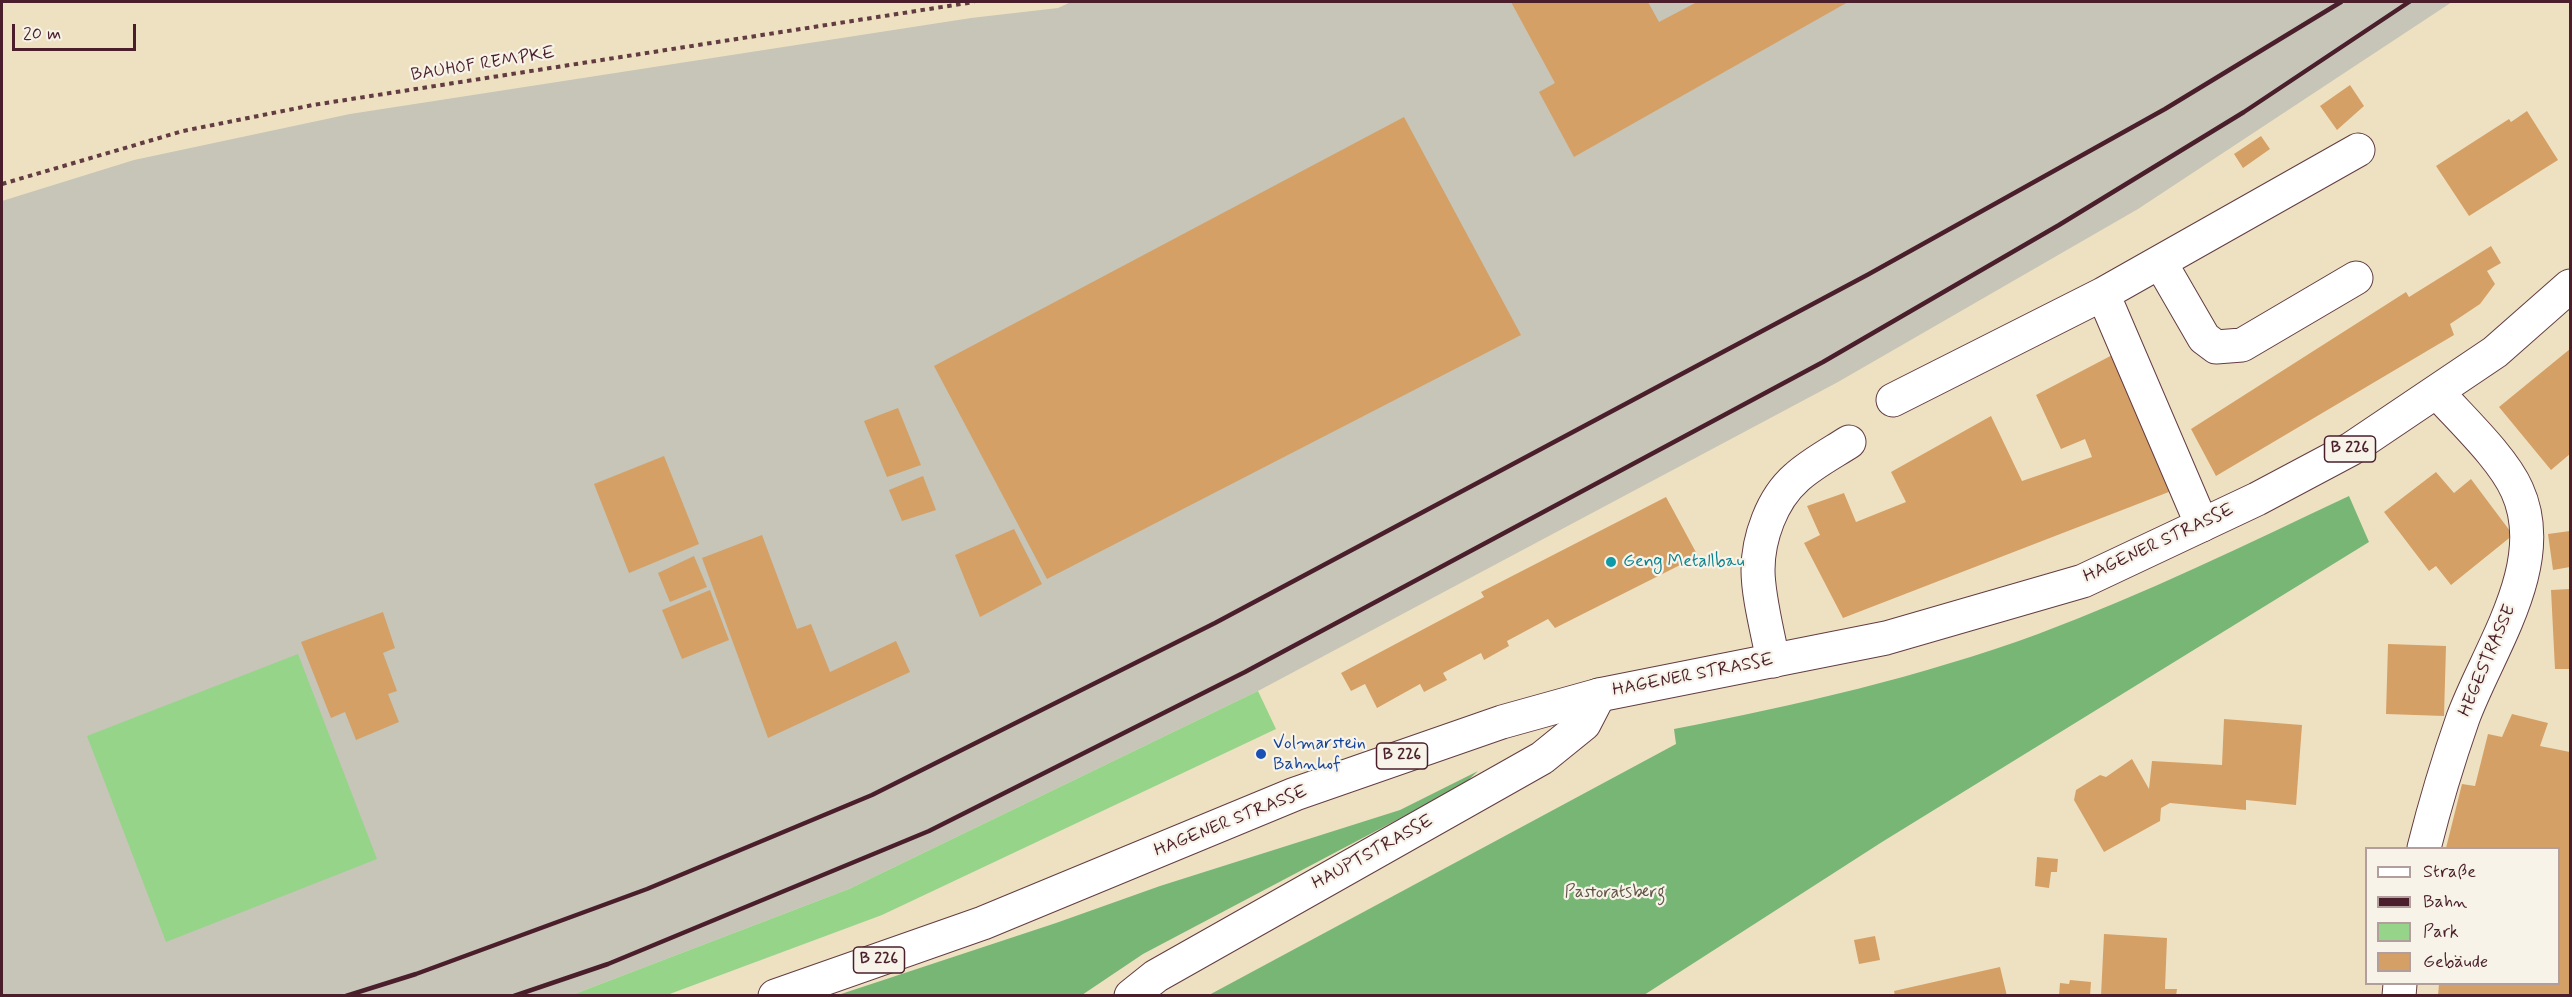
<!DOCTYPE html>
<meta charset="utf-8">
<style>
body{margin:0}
#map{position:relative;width:2572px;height:997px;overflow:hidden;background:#eee1c2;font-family:Mynerve,sans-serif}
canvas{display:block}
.frame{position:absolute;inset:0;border:3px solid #4a1f2b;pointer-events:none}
.legend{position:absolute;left:2365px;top:847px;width:195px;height:138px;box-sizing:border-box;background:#f7f3e8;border:2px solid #b29e9c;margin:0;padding:8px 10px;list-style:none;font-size:18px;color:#4a1f2b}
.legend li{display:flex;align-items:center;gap:12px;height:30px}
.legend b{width:30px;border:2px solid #b29e9c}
.scale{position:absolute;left:12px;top:24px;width:124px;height:27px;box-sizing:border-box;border:3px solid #4a1f2b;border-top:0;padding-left:8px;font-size:18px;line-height:21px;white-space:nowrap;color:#4a1f2b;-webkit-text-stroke:4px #f7f3e8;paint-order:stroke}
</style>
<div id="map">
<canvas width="2572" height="997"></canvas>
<div class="frame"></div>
<ul class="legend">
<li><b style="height:8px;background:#fff"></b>Straße</li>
<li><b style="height:8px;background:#4a1f2b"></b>Bahn</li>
<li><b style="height:16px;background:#96d489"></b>Park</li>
<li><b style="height:16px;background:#d5a065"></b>Gebäude</li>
</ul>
<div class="scale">20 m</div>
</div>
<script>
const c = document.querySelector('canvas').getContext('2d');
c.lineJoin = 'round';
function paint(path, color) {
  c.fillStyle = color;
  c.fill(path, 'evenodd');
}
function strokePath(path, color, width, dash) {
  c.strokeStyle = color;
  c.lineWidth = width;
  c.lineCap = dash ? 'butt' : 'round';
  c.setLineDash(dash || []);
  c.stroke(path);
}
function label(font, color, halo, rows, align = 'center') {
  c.font = font + ' Mynerve,sans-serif';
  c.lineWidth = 4.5;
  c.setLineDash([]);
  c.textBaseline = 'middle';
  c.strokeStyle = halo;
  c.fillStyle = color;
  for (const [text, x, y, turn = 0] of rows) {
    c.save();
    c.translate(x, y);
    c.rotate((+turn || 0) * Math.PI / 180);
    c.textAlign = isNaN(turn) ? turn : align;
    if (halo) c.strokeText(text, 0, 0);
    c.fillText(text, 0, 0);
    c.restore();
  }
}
paint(new Path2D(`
 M1071,2h1381l-314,207 -300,173 -580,309 -409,198 -277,106 -570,1v-795l132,-41 216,-46 621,-96 87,-10z`), '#c6c5b8');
paint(new Path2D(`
 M298,654l79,205 -211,83 -79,-206z
 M1258,691l18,38 -394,186 -215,80h-95l277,-106z`), '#96d489');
paint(new Path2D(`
 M2349,496l20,46 -487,300 -238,153h-435l467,-251 -2,-15c124,-24 246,-52 364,-95 107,-40 209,-90 311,-138z
 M1478,771l-15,14 -320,169 -61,41 -247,1 221,-73 104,-37 240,-76z`), '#78b675');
paint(new Path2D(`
 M1511,2h137l11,20 38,-20h151l-274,155 -35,-65 16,-9z
 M2350,85l14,21 -27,24 -17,-24z
 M2527,111l31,49 -89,56 -33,-50 73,-47 2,3z
 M1404,117l117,218 -474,244 -113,-213z
 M2261,136l9,13 -27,19 -9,-14z
 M2491,246l10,17 -14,8 8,13 -15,20 -30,20 4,11 -238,141 -25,-47 215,-137 3,5z
 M2570,349v105l-19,16 -52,-63z
 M2118,352l56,138 -331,128 -39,-75 16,-8 -13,-29 37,-13 12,29 50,-20 -15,-30 100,-56 31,65 70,-24 -7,-18 -24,10 -25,-54z
 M898,408l23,57 -34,12 -23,-56z
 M664,456l35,88 -70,29 -35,-89z
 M2436,472l18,21 17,-14 42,56 -62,50 -15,-19 -7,5 -45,-59z
 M923,476l13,34 -34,11 -13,-31z
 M1666,497l32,59 -143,72 -7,-9 -41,22 2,5 -25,14 -3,-7 -38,20 4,7 -23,12 -4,-8 -43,24 -12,-24 -14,7 -10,-18 143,-76 -3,-5z
 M1014,529l28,55 -62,33 -25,-62z
 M2570,531v36l-17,3 -5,-36z
 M762,535l35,94 14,-5 19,48 66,-31 14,31 -142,66 -66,-180z
 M694,556l13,31 -37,15 -12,-29z
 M2570,589v80h-15l-4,-79z
 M710,590l19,50 -47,19 -20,-49z
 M383,612l12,36 -12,5 14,38 -9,3 11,28 -43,18 -11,-28 -14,6 -30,-76z
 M2388,644l58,2 -2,70 -58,-2z
 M2512,714l36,9 -8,23 30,6v244h-132l1,-12h119v-136h-112l16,-64 13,2 13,-52 14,3z
 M2224,719l78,6 -6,80 -50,-5v10l-76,-7 -9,5 -1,13 -56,31 -30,-52 2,-10 24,-15 6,2 26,-18 17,30 3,-28 70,4z
 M2037,857l21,2 -1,13h-6l-2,16 -14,-2z
 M2104,934l63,4 -2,51h12l-1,7h-75z
 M1875,936l5,24 -21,4 -5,-24z
 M2000,967l7,29h-112l-1,-5z
 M2070,980l21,2 -1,14h-31l1,-13 9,1z`), '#d5a065');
const minor = new Path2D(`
 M2160,262l44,76 12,9 26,-2 114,-67
 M2103,294l99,231
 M1893,400l210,-106 255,-144
 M1773,661c-5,-28 -15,-64 -15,-91 0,-32 14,-71 38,-92 15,-14 36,-25 53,-36
 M2424,848c11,-44 24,-87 39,-130 25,-68 88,-154 54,-228 -14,-32 -56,-71 -80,-98
 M1131,996l25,-20 386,-218 42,-34 15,-29
 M2399,996l1,-12`);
const major = new Path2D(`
 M775,996l208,-73 312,-129 207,-72 97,-27 287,-57 197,-57 174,-82 94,-50 144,-97 75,-66`);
strokePath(minor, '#633c42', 35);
strokePath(major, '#633c42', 35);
strokePath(new Path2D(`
 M2,184l181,-53 130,-26 661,-103`), '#633c42', 4, [4.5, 4.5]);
strokePath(minor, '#fff', 33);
strokePath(major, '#fff', 33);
strokePath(new Path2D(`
 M346,996l70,-22 231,-85 225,-94 343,-172 654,-349 296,-165 176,-107
 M514,996l94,-32 321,-133 316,-159 578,-310 236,-137 185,-113 165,-110`), '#4a1f2b', 4.5);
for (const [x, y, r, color] of [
 [1611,562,6,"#0f9aa8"],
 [1261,754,6,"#1a4fb4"]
]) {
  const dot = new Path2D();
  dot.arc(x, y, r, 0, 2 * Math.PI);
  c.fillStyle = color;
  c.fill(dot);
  strokePath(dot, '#f7f3e8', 2);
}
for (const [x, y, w] of [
 [2350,449,51],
 [1402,756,51],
 [879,960,51]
]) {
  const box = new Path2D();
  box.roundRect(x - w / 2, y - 13, w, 26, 4.5);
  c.fillStyle = '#f7f3e8';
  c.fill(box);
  strokePath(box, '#4a1f2b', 1.5);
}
label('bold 16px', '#4a1f2b', null, [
 ["B 226",2350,449],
 ["B 226",1402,756],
 ["B 226",879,960]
]);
label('18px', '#4a1f2b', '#f7f3e8', [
 ["BAUHOF REMPKE",483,65,-9],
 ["HAGENER STRASSE",2159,544,-25],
 ["HEGESTRASSE",2488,661,-67],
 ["HAGENER STRASSE",1693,676,-11],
 ["HAGENER STRASSE",1231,822,-22],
 ["HAUPTSTRASSE",1373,853,-29]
]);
label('18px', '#0d838f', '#f7f3e8', [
 ["Geng Metallbau",1623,562]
], 'left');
label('18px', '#164399', '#f7f3e8', [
 ["Volmarstein",1273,744],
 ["Bahnhof",1273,765]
], 'left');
label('18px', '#615547', '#f7f3e8', [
 ["Pastoratsberg",1615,893]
]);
</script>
